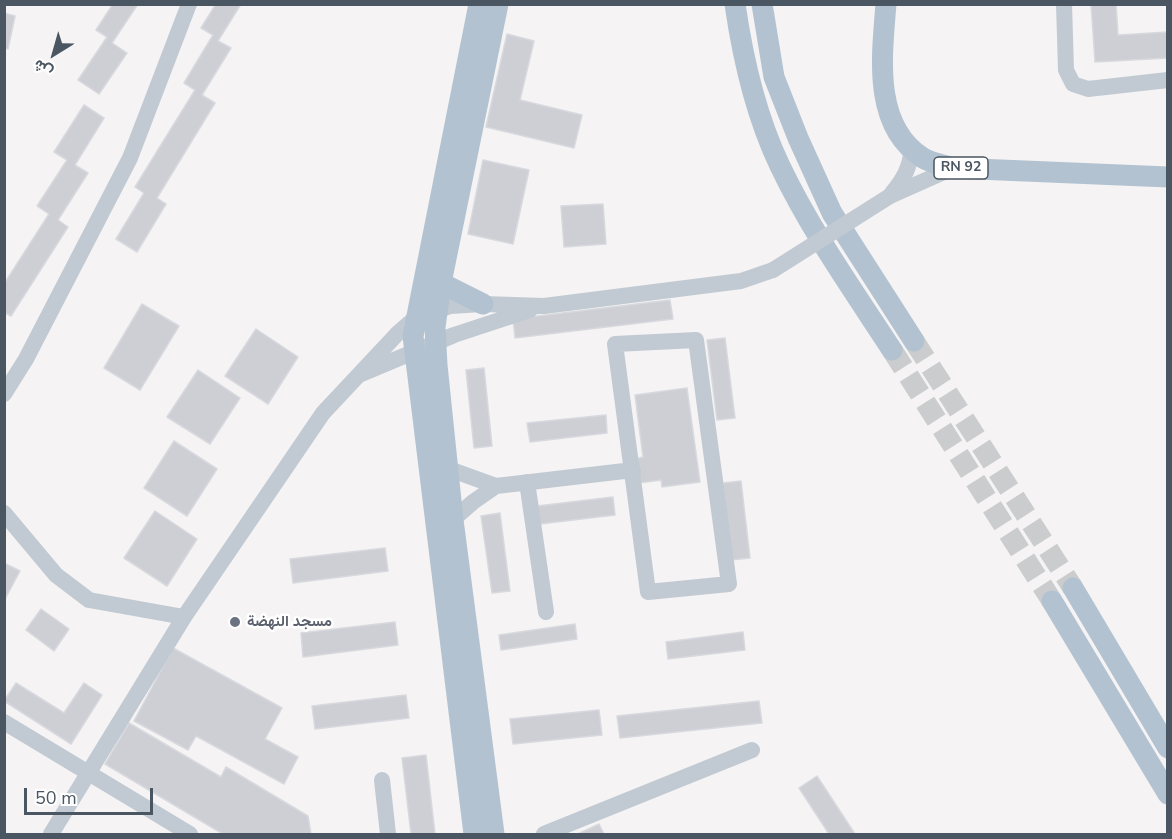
<!DOCTYPE html>
<meta charset="utf-8">
<style>
body{margin:0}
#map{position:relative;width:1172px;height:839px;overflow:hidden;background:#f5f3f3;font-family:"Nunito Sans",Vazirmatn,sans-serif}
canvas{display:block}
.frame{position:absolute;inset:0;border:6px solid #4a5661;pointer-events:none}
.north{position:absolute;left:24px;top:24px;width:60px;height:60px;-webkit-text-stroke:4px #fff;paint-order:stroke;rotate:217deg;font-size:16px;font-weight:700;line-height:24px;text-align:center;color:#4a5661}
.north::after{content:'';display:block;margin:auto;width:21px;height:27px;background:#4a5661;clip-path:polygon(50% 0,100% 100%,50% 72%,0 100%)}
.scale{position:absolute;left:24px;top:788px;width:129px;height:27px;box-sizing:border-box;border:3px solid #4a5661;border-top:0;padding-left:8px;font-size:18px;line-height:21px;white-space:nowrap;color:#4a5661;-webkit-text-stroke:4px #fff;paint-order:stroke}
</style>
<div id="map">
<canvas width="1172" height="839"></canvas>
<div class="frame"></div>
<div class="north">ش</div>
<div class="scale">50 m</div>
</div>
<script>
const c = document.querySelector('canvas').getContext('2d');
c.lineJoin = 'round';
function paint(path, color) {
  c.fillStyle = color;
  c.fill(path, 'evenodd');
}
function strokePath(path, color, width, dash) {
  c.strokeStyle = color;
  c.lineWidth = width;
  c.lineCap = dash ? 'butt' : 'round';
  c.setLineDash(dash || []);
  c.stroke(path);
}
function label(font, color, halo, rows, align = 'center') {
  c.font = font + ' "Nunito Sans",Vazirmatn,sans-serif';
  c.lineWidth = 5;
  c.setLineDash([]);
  c.textBaseline = 'middle';
  c.strokeStyle = halo;
  c.fillStyle = color;
  for (const [text, x, y, turn = 0] of rows) {
    c.save();
    c.translate(x, y);
    c.rotate((+turn || 0) * Math.PI / 180);
    c.textAlign = isNaN(turn) ? turn : align;
    if (halo) c.strokeText(text, 0, 0);
    c.fillText(text, 0, 0);
    c.restore();
  }
}
const building = new Path2D(`
 M113,4h25l-26,39 15,10 -28,41 -21,-14 29,-43 -11,-7z
 M216,4h25l-23,37 13,7 -29,47 13,8 -58,95 9,6 -29,48 -21,-13 28,-46 -9,-6 60,-97 -11,-7 29,-48 -12,-7z
 M1091,4h25l2,31 50,-3v26l-73,4z
 M4,13l11,3 -7,33 -4,-1z
 M507,34l27,7 -14,59 62,15 -8,33 -88,-21z
 M84,105l20,13 -29,47 13,8 -30,47 10,7 -57,89 -7,-4v-28l45,-70 -12,-8 30,-46 -13,-8z
 M483,160l46,10 -16,74 -45,-10z
 M603,204l3,40 -42,3 -3,-41z
 M670,300l3,19 -158,19 -2,-19z
 M142,304l37,22 -39,64 -36,-22z
 M256,329l42,28 -30,47 -43,-28z
 M725,338l10,80 -18,2 -10,-80z
 M484,368l8,78 -18,2 -8,-78z
 M198,370l42,28 -30,46 -43,-27z
 M687,388l13,94 -38,5 -1,-7 -22,3 -3,-24 7,-2 -8,-62z
 M606,415l1,18 -77,9 -3,-19z
 M174,441l43,28 -30,47 -43,-28z
 M741,481l9,77 -19,2 -8,-77z
 M613,497l2,18 -75,9 -3,-18z
 M155,511l42,28 -30,47 -43,-28z
 M500,513l10,78 -18,2 -11,-77z
 M385,548l3,23 -95,12 -3,-24z
 M4,563l16,8 -16,30z
 M41,609l28,20 -15,22 -28,-21z
 M395,622l3,23 -95,12 -2,-24z
 M575,624l2,15 -76,11 -2,-15z
 M743,632l2,18 -77,9 -2,-17z
 M173,648l109,60 -17,31 33,18 -14,27 -88,-48 -8,14 -54,-29z
 M16,683l48,30 20,-30 18,12 -31,49 -67,-43z
 M406,695l3,23 -94,11 -3,-23z
 M759,701l3,22 -142,15 -3,-22z
 M599,710l3,25 -89,9 -3,-25z
 M129,723l92,54 5,-10 82,49 3,18h-88l-118,-70z
 M426,755l9,79h-24l-9,-76z
 M817,776l38,58h-26l-30,-46z
 M599,824l5,10h-26z`);
paint(building, '#cdcfd5');
strokePath(building, '#d7d9de', 1.5);
strokePath(new Path2D(`
 M914,341l159,247
 M892,350l160,251`), '#caccce', 21, [21, 10]);
strokePath(new Path2D(`
 M1064,4l2,66 7,14 15,5 80,-9
 M892,193c12,-14 18,-26 20,-45
 M890,196l63,-28
 M696,340l33,244 -81,8 -33,-248z
 M361,374l93,-39 76,-25
 M4,394l22,-35 104,-201 59,-154
 M438,465l58,21
 M527,482l19,130
 M4,513l52,62 33,25 95,17
 M447,525l26,-23 23,-16 137,-16
 M4,722l186,112
 M382,780l6,54
 M51,834l133,-217 139,-204 75,-80 16,-14 36,-13 33,-2 61,2 197,-25 32,-11
 M544,834l208,-84`), '#c1cad2', 16);
strokePath(new Path2D(`
 M735,4c8,56 21,112 45,162 31,65 73,124 112,184
 M762,4l12,73 24,61 34,75 82,128
 M886,4c-4,51 -14,122 37,154 8,5 21,7 30,10l215,9
 M441,283l42,21
 M1073,588l95,160
 M1052,601l116,193
 M474,834l-61,-498 66,-332
 M494,834l-41,-314 -16,-155 -2,-38 6,-44 57,-279`), '#b3c2d1', 21);
strokePath(new Path2D(`
 M773,270l117,-74`), '#c1cad2', 16);
for (const [x, y, r, color] of [
 [235,622,6,"#6b7280"]
]) {
  const dot = new Path2D();
  dot.arc(x, y, r, 0, 2 * Math.PI);
  c.fillStyle = color;
  c.fill(dot);
  strokePath(dot, '#fff', 2);
}
for (const [x, y, w] of [
 [961,168,54]
]) {
  const box = new Path2D();
  box.roundRect(x - w / 2, y - 11, w, 22, 4.5);
  c.fillStyle = '#fff';
  c.fill(box);
  strokePath(box, '#4a5661', 1.5);
}
label('bold 14px', '#4a5661', null, [
 ["RN 92",961,168]
]);
label('bold 15px', '#5b616d', '#fff', [
 ["مسجد النهضة",247,622]
], 'left');
</script>
